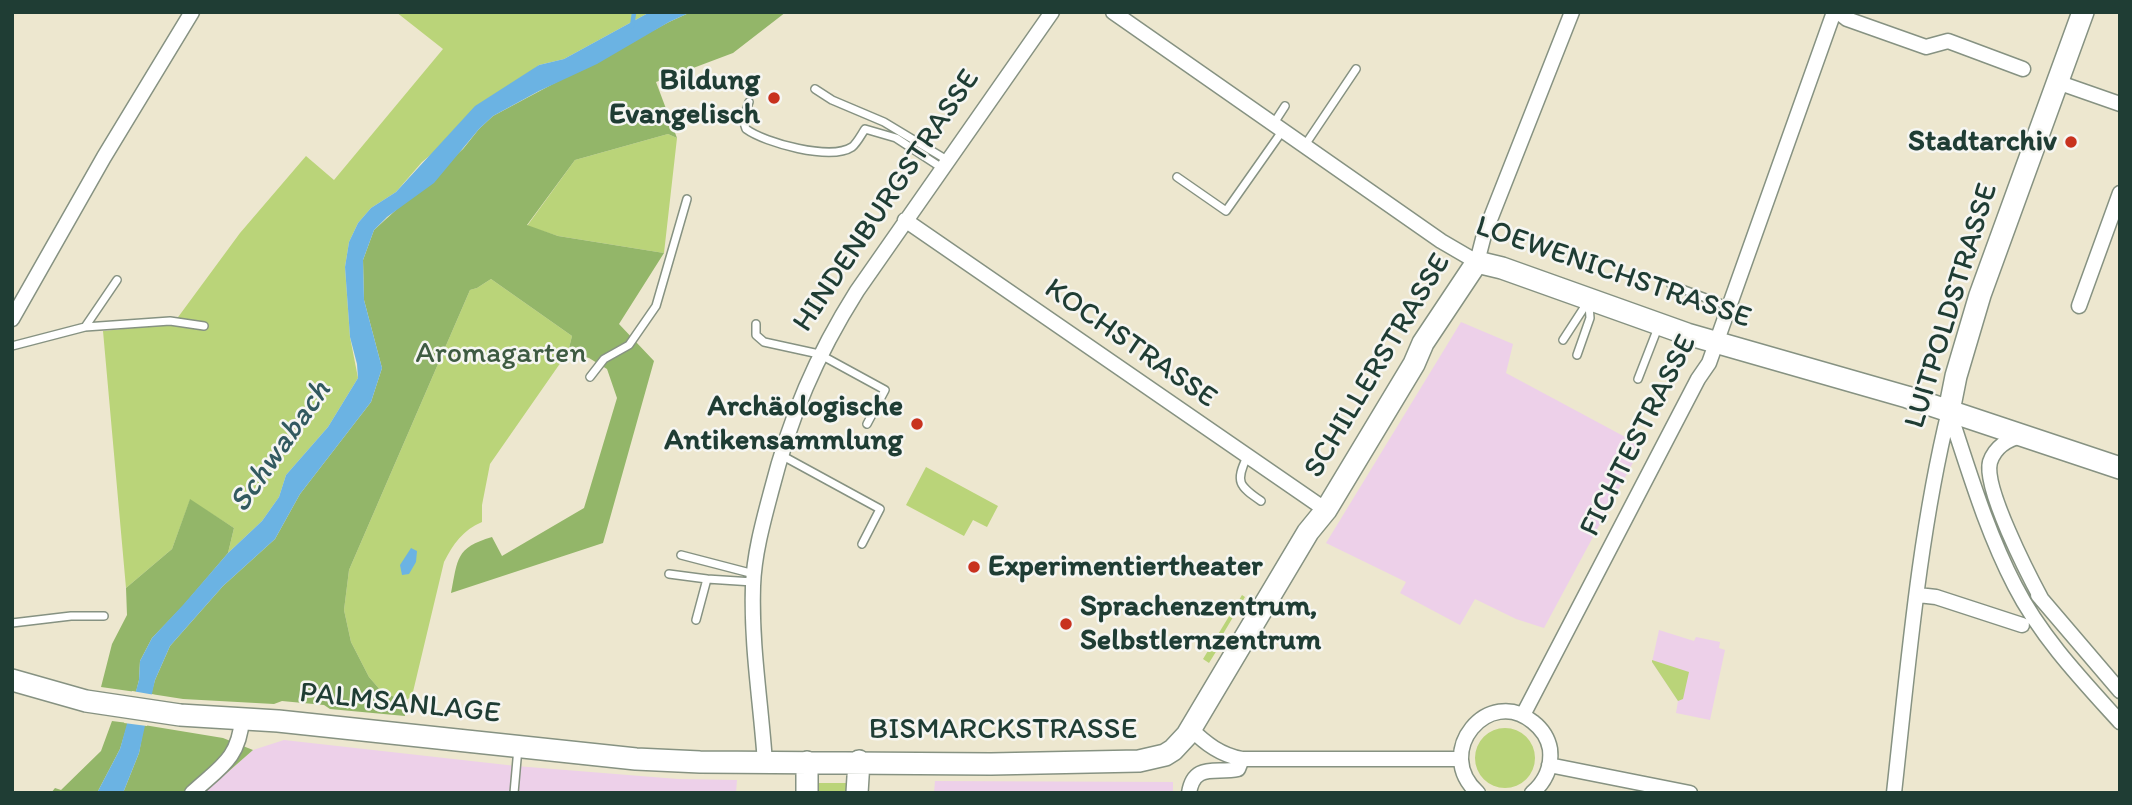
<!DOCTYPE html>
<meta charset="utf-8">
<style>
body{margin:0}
#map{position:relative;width:2132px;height:805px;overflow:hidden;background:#ede7cf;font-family:Itim,sans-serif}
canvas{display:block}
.frame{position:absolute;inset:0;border:14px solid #1f3d34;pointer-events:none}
</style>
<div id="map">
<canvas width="2132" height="805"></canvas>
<div class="frame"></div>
</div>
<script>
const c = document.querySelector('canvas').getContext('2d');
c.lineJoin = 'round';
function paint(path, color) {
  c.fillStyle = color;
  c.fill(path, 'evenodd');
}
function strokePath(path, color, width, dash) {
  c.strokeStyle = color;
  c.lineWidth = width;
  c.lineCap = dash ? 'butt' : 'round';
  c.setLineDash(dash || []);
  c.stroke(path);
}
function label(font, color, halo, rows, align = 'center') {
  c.font = font + ' Itim,sans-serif';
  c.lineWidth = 5;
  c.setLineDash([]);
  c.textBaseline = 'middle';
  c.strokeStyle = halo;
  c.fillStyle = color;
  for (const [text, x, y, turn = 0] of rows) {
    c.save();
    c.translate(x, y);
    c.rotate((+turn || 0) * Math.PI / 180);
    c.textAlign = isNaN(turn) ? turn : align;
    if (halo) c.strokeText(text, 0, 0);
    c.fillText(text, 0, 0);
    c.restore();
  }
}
paint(new Path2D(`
 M1461,322l52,22 -7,29 136,73 -98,182 -28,-9 -41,-20 -15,26 -60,-32 6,-11 -80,-39z
 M1659,630l35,11 2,-4 24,5 -1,6 6,2 -15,70 -34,-7 2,-12 -26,-39z
 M284,740l232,26 162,13 59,1 -1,13h-532l49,-43z
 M935,781l238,1v11h-239z`), '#edd0e9');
paint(new Path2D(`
 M396,12h254l-86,47 -25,6 -117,97 -26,30 -25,16 -13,15 -9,19 -4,25 5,70 8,41 -30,49 -42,48 -7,22 -17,24 -34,32 6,-25 -44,-28 -18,49 -46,39 -23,-257 70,-7 67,-91 66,-77 28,24 109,-131z
 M668,134l9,4 -13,115 -106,-17 -31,-10 48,-66z
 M491,279l81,57 -4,16 -78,112 -8,41v17c-19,8 -29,22 -38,40l-32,134 -7,5 -23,-9 -13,-15 -18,-35 -7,-32 5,-40 121,-280 7,-2z
 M926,467l72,39 -11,21 -14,-7 -9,16 -58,-31z
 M1242,595l3,2 -22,37 2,3 -16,26 -6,-4z
 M1652,660l37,12 -6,27 -5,2 -26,-39z
 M1475 758a30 30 0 1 1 60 0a30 30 0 1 1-60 0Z
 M818,783h28l2,10h-33z`), '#bad479');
paint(new Path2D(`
 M691,12h95l-53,41 -77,29 21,56 -9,-4 -93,26 -48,65 31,11 106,17 -45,71 35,37 -51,182 -152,50c7,-34 4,-45 41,-56l10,19 82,-48 33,-110 -10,-29 -18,-11 -21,-6 4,-16 -81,-57 -14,9 -7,2 -121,280 -5,40 7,32 18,35 13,15 23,9v15l-75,-7 -6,-4 -42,-4 -8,3 -91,-5 -32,-5 4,-14 15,-34 53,-60 52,-47 25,-45 71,-92 11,-34 -18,-68 -1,-40 11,-30 89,-81 16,-20 14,-13 176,-94z
 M190,499l44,29 -6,25 -45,53 -31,32 -12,23 -1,19 -3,12 -35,-5 11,-43 15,-29 -1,-27 46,-39z
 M112,721l16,2 -8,26 -23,44h-46l4,-5 6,2 40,-39z
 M144,725l79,13 30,12 -49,43h-81l16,-40z`), '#93b669');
paint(new Path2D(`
 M650,12h41l-22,10 -72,42 -58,27 -46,25 -14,13 -45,54 -47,34 -13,13 -11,30 1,40 18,68 -11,34 -71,92 -25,45 -52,47 -53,60 -15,34 -16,73 -16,40h-26l23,-44 19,-69 1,-19 12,-23 31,-33 45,-52 34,-32 17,-24 7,-22 42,-48 30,-49 -1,-14 -7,-27 -5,-70 4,-25 9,-19 13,-15 25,-16 79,-86 64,-41 25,-6z
 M411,548l6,3 -1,11 -7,12 -7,1 -2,-10z`), '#6bb3e3');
paint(new Path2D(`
 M132,691l23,4 -8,31 -23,-3z`), '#ede7cf');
strokePath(new Path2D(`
 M632,26l2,-13`), '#6bb3e3', 4.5);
const lane = new Path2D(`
 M815,89l17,11 52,22 63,38
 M749,102l-6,18 3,9c19,14 85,32 106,18 5,-4 9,-12 13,-18l31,9 46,30
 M1274,123l11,-17
 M1305,145l51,-76
 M1177,177l49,34 57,-81
 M1671,285l59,22
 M756,324v11l8,7 55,12 66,36 -18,34
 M85,327l32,-47
 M1563,340l26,-40
 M12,346l73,-19 85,-6 34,5
 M1577,355l13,-37 -1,-14
 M590,377l14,-18 25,-14 27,-39 31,-107
 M1638,379l21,-54
 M781,455l99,54 -18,35
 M1247,457c-12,25 -8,29 14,44
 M681,555l73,19
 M669,574l38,5
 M696,620l11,-41 46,3
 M12,623l59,-7h33
 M514,793l4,-45`);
const street = new Path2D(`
 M1113,12l328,229 36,21 7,-27 88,-223
 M1838,12l9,7 79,28 22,-6 75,28
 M2057,82l63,22
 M905,220l421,290
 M2079,306l41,-113
 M12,319l92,-162 88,-145
 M1949,411c20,60 37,119 66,175 26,51 67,94 105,136
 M2022,436c-14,3 -27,11 -32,26 -7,25 39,114 52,138
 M1918,595l18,2 86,28
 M2038,595l82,96
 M1523,715l175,-336 11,-16 125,-351
 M1191,729c15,15 30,26 51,30h219
 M765,763c-4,-60 -14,-117 -12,-177 1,-31 10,-64 18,-94 19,-75 45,-136 86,-201l195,-279
 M1549,765l141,28
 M192,793c28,-26 47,-34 50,-74
 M1189,793c5,-31 27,-19 49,-24l4,-10
 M1478,793c-46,-41 11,-108 55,-71 9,7 15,16 17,27 2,18 -5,33 -18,44
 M1894,793c14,-126 25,-260 55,-382`);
const secondary = new Path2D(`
 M1949,411l7,-35 24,-81 103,-283
 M12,680l74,21 94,14 98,6 358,38 64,3 291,2 148,-3 26,-6 8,-5 14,-15 121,-203 18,-22 88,-146 9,-21 54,-81 25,6 185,66 220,63 213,71
 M807,762v31
 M857,793l2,-32`);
strokePath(lane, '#869282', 10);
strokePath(street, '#869282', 17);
strokePath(secondary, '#869282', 24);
strokePath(lane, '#fff', 7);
strokePath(street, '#fff', 14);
strokePath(secondary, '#fff', 21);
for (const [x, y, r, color] of [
 [774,98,7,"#c8321e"],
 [2071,142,7,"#c8321e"],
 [917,424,7,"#c8321e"],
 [974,567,7,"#c8321e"],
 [1066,624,7,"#c8321e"]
]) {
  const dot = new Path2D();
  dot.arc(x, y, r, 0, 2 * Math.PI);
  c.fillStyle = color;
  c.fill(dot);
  strokePath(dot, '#f6f6f2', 2.5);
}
label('bold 30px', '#1f3d34', '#f6f6f2', [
 ["Bildung",760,81],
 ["Evangelisch",760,115],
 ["Stadtarchiv",2057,142],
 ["Archäologische",903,407],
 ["Antikensammlung",903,441],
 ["Experimentiertheater",988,567,"left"],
 ["Sprachenzentrum,",1080,607,"left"],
 ["Selbstlernzentrum",1080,641,"left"]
], 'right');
label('30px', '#1f3d34', '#f6f6f2', [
 ["HINDENBURGSTRASSE",887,201,-56],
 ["LOEWENICHSTRASSE",1613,273,19],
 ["LUITPOLDSTRASSE",1952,306,-73],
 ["KOCHSTRASSE",1130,344,35],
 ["SCHILLERSTRASSE",1378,366,-59],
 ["FICHTESTRASSE",1639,436,-63],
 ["PALMSANLAGE",400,704,6],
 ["BISMARCKSTRASSE",1003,730]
]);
label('30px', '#3e5b42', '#f6f6f2', [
 ["Aromagarten",501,354]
]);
label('italic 32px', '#325a60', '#f6f6f2', [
 ["Schwabach",281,447,-55]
]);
</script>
